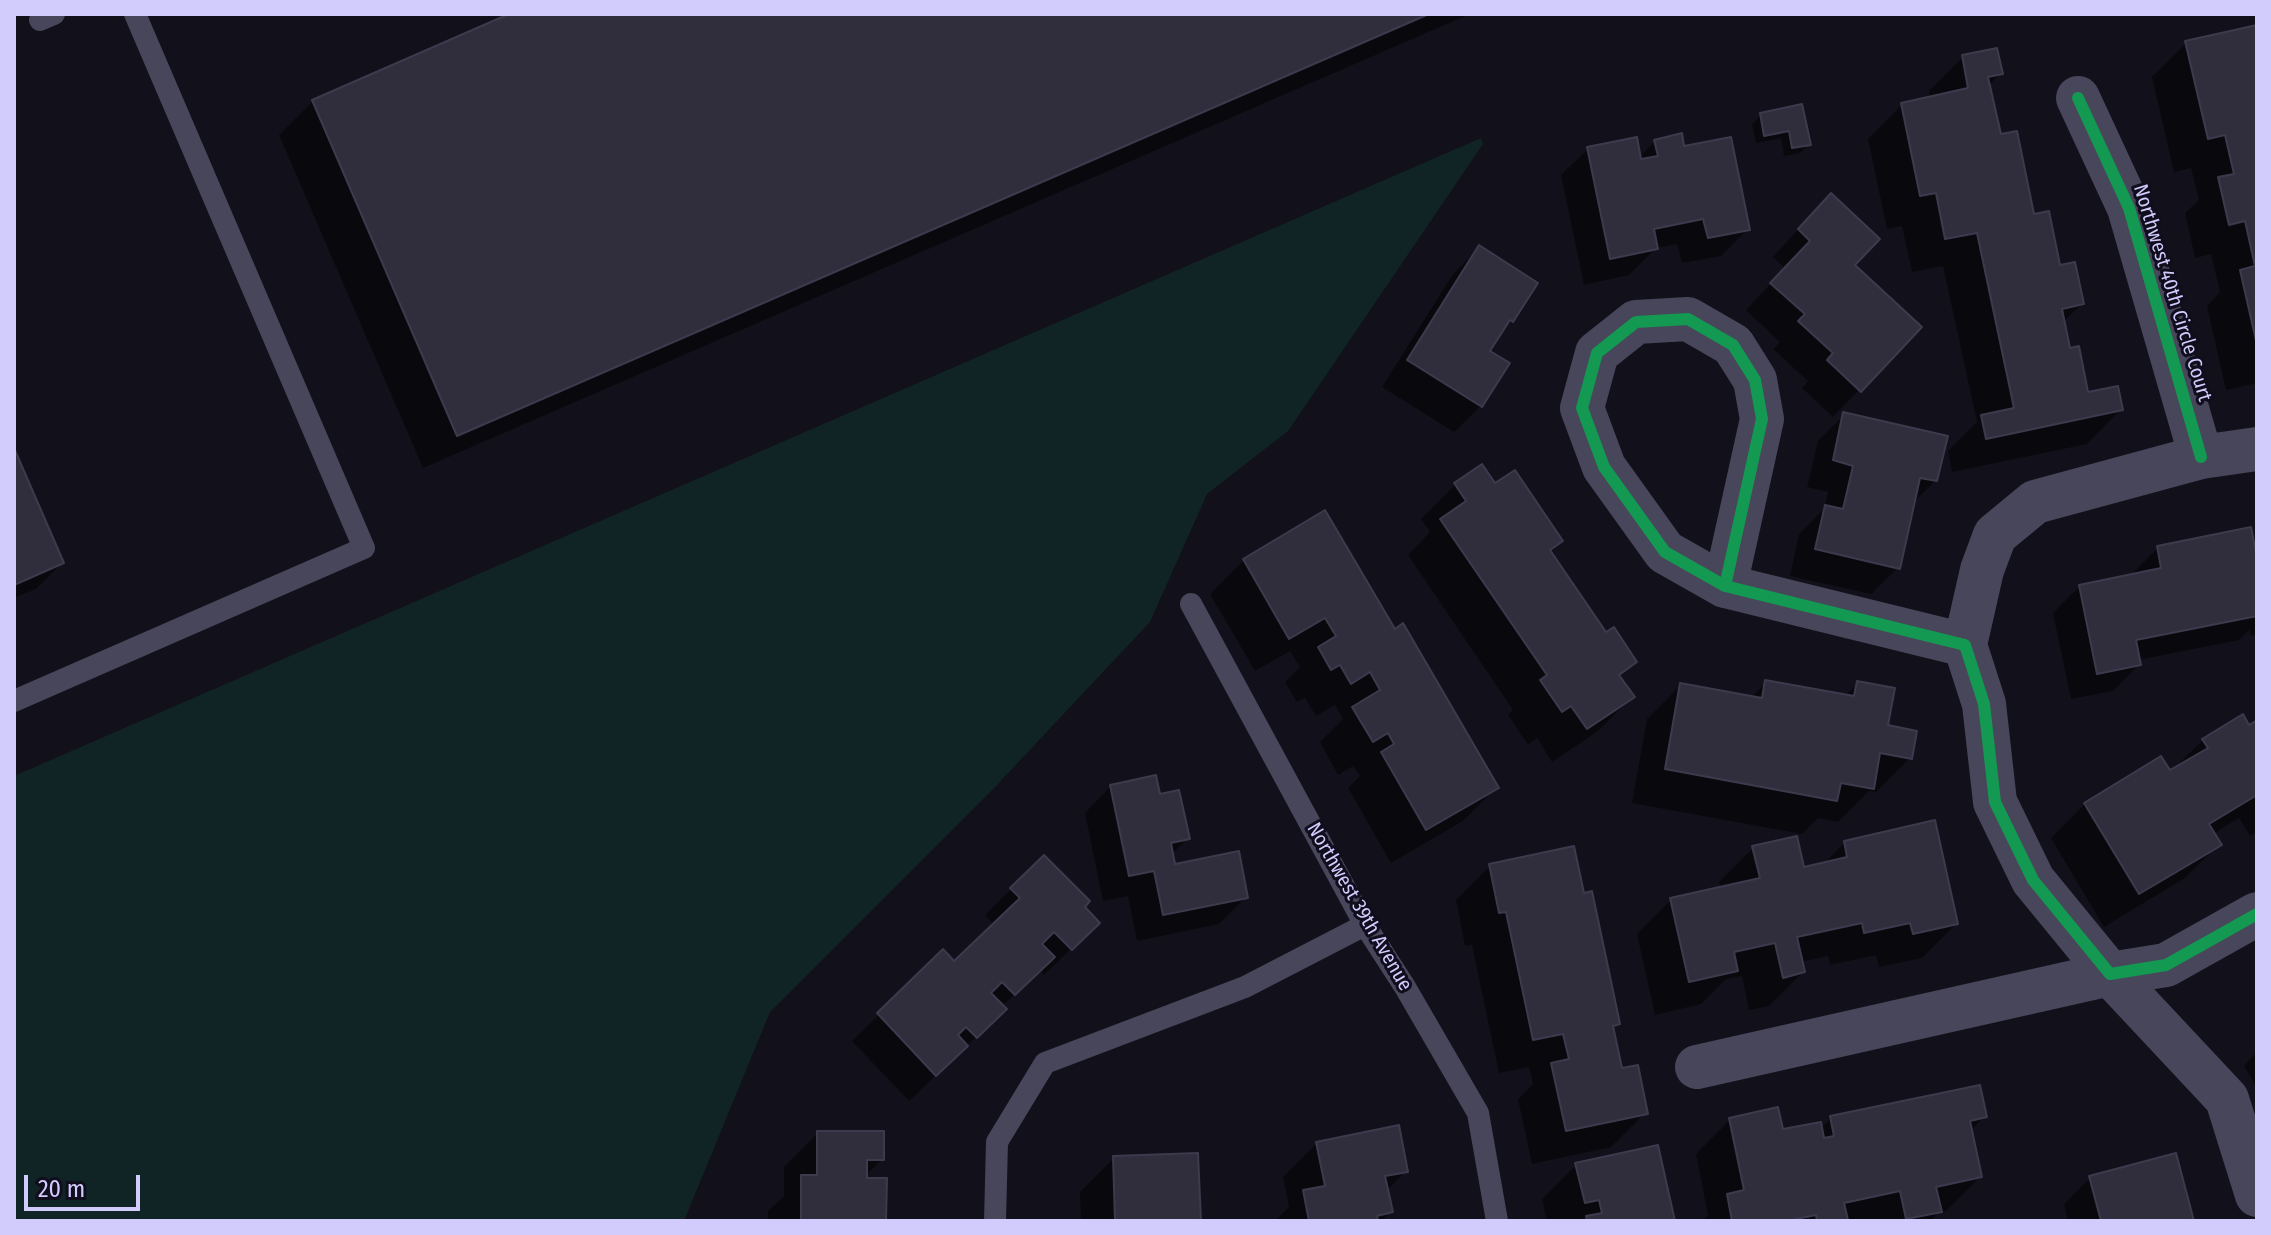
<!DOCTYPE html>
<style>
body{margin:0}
#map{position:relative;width:2271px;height:1235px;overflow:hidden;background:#12101a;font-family:"Fira Sans Condensed",sans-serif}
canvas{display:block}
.frame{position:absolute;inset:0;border:16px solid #d2ccfd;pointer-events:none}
.scale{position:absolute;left:24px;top:1175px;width:116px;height:36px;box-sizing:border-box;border:4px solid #d2ccfd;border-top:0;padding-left:10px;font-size:24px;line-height:28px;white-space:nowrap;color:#d2ccfd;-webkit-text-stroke:6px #100d1d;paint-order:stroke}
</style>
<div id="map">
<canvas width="2271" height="1235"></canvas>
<div class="frame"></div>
<div class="scale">20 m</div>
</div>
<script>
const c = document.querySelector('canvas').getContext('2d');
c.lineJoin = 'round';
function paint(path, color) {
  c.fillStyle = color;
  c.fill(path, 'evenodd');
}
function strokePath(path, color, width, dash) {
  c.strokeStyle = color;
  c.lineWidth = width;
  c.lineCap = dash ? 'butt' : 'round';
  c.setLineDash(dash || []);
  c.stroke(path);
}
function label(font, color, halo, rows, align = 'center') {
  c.font = font + ' "Fira Sans Condensed",sans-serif';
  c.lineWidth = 6;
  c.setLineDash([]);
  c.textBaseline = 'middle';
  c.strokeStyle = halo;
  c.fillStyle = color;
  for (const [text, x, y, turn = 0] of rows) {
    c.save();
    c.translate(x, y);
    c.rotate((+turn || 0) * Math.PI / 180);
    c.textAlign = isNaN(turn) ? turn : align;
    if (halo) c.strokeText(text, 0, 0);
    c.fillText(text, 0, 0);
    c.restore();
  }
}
paint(new Path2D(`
 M1481,138l2,6 -195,287 -81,63 -57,128 -154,164 -226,226 -86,209h-670v-445z`), '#102425');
paint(new Path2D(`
 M514,14h956l-1047,454 -144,-333 34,-34z
 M2257,27v356l-31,7 -19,-84 13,-14 -9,-38 -16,4 -10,-45 14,-13 -8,-32 -17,4 -22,-95 34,-34z
 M1963,57l38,16 -13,13 11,51 34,79 25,52 24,36 -19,18 6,28 17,44 35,15 -34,35 -135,28 -4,-21 29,-29 -34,-156 -31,6 -10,-46 -15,3 -19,-90 34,-34 28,-6 -1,-8z
 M1801,106l8,38 -9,9 -16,3 -3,-18 -25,5 -4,-19 9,-9z
 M1655,141l28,7 65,81 -27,27 -39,7 -5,-19 -21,4 -27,27 -45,10 -23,-110 27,-26 51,9z
 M1805,222l114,105 -86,90 -31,-29 6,-7 -35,-32 7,-7 -34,-32 39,-42 -12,-11z
 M1479,248l33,73 -14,14 -11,16 -6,55 -27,26 -72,-45 71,-113z
 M1844,415l92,65 -24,24 -14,64 -27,26 -81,-18 9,-42 25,-25 4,-17 -21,-5 11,-46z
 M14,453l48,110 -26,26 -22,9z
 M1455,485l40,1 66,55 -12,12 56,82 30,26 -16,16 13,20 -34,34 -46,31 -15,-24 -9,7 -20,-30 5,-5 -105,-155 22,-23 -9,-13z
 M1325,513l69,118 103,156 -34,34 -72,42 -43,-75 12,-12 -7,-10 -15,9 -18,-33 23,-23 -8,-14 -19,11 -11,-18 -8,4 -12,-20 15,-15 -10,-16 -35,20 -45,-77 34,-34z
 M2257,544v91l-6,1 -2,-6 -10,10 -101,20 1,4 -26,27 -42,8 -18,-86 27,-27 51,-11 27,-27h95z
 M1766,682l78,15 14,-14 28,44 24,31 -34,34 -7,-1 -31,31 -20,-4 -16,16 -170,-31 15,-84 34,-34 70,13z
 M2257,722v110l-7,4 -11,-18 -26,16 6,10 -34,34 -81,49 -53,-89 34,-34 84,-31 34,-33 45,-12z
 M1111,786l48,10 28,43 -16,16 3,11 72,31 -27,27 -82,17 -9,-45 -25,5 -18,-88z
 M1845,842l111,82 -34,34 -43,9 -3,-12 -46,10 -2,-9 -27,6 2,10 -34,34 -20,4 -7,-34 -16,3 -25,25 -46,11 -18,-81 34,-34 50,-12 -2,-6 34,-34 50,21 20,-4z
 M1044,857l53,66 -53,52 -4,-5 -38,36 -24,29 -69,66 -57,-60 91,-89 11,11 40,-38 -9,-10z
 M1490,866l93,29 35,128 -6,6 9,41 24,43 -34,34 -79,17 -14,-65 15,-15 -4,-17 -30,6 -27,-128 -7,1 -9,-46z
 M2257,1052v36l-13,-22z
 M1985,1116l-15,15 10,46 -34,34 -8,2 -8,8h-228l6,-6 -12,-61 34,-34 52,12 38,-3 11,-11z
 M818,1133l64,26 -17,17 18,45h-115v-10l16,-15v-29z
 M1317,1143l89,28 -20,20 5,21 -10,9h-106l14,-14 -6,-30z
 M1114,1158l85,63h-118l-1,-29z
 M1576,1165l97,56h-126l-5,-22z
 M2090,1178l102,43h-124l-4,-17z`), '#0007');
const building = new Path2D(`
 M509,14h920l-972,422 -145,-336z
 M2257,25v320l-17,-75 15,-4 -10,-45 -16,4 -11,-48 16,-3 -9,-39 -17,4 -23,-98z
 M1997,48l6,26 -15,3 13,57 16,-3 17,83 15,-3 11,54 15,-3 9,42 -22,5 8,39 9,-2 9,46 30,-6 5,24 -137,29 -5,-24 33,-7 -37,-175 -32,6 -9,-46 -16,3 -19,-93 67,-15 -6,-33z
 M1802,104l9,41 -19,3 -3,-17 -25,5 -4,-23z
 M1682,133l2,13 47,-9 19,93 -42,8 -5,-19 -49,10 4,20 -48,10 -23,-112 50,-10 4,22 17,-3 -4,-16z
 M1831,193l49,46 -25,26 67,62 -61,65 -34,-32 6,-7 -35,-32 7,-7 -35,-31 40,-42 -12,-12z
 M1479,245l59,38 -25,39 -3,-2 -20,31 20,12 -28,44 -75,-47z
 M1843,412l105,24 -11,45 -17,-3 -20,91 -85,-20 10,-44 18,4 10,-43 -20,-6z
 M14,448l50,115 -50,22z
 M1482,464l13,19 20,-13 48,71 -13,9 56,82 8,-5 23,35 -18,13 16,22 -48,32 -16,-23 -9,6 -22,-32 7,-5 -107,-156 26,-18 -12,-18z
 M1325,510l70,119 8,-6 96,165 -73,42 -45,-78 13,-8 -6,-11 -15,9 -21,-35 28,-17 -10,-18 -19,12 -11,-19 -9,5 -13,-23 18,-11 -11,-18 -36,21 -46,-80z
 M2251,527l6,31v58l-121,24 5,25 -44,9 -18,-89 82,-17 -4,-22z
 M1765,680l89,16 3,-15 38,7 -7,37 29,6 -5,28 -32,-6 -6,36 -33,-6 -4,18 -172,-32 15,-86 82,15z
 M2243,714l6,11 8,-5v75l-48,29 13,21 -83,49 -55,-91 77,-47 9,14 38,-22 -6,-9z
 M1156,775l4,19 19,-4 11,49 -19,4 4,21 64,-13 9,47 -85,17 -9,-44 -25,5 -19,-91z
 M1935,820l23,104 -45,10 -3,-11 -46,10 -2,-10 -65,14 8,35 -22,6 -8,-35 -41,9 4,19 -49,11 -19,-84 90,-20 -8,-32 45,-10 7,31 43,-10 -3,-16z
 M1574,846l10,47 8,-2 28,133 -7,2 9,42 16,-3 10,49 -82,17 -15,-68 18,-4 -6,-25 -30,6 -27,-128 -7,1 -10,-49z
 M1044,855l46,46 -5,6 15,16 -28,27 -18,-18 -12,12 13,13 -40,38 -13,-13 -11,11 16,16 -30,29 -11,-11 -8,8 10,11 -32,30 -59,-63 66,-64 11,12 66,-63 -10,-10z
 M1980,1085l7,32 -17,4 12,56 -46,10 6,25 -36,7 -6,-28 -56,12 4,17 -3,1h-28l-1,-6 -30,6h-54l-5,-27 17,-4 -15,-72 49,-11 5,22 38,-7 3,16 10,-2 -4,-20z
 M1399,1125l9,47 -23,4 8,36 -16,4 1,5h-69l-6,-31 22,-4 -9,-44z
 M817,1131h67v29h-17v18h20l-1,43h-85v-46h16z
 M1658,1145l17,76h-88l-1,-5 16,-3 -3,-13 -14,3 -10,-40z
 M1198,1153l3,68h-86l-2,-65z
 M2176,1153l18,68h-93l-12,-45z`);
paint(building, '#302e3c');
strokePath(building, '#3e3a4e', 2);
strokePath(new Path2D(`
 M40,20l14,-6
 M1191,604l174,321 40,62 73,126 19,108
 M14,701l350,-153 -229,-534
 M995,1221l2,-79 48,-79 200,-76 120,-62`), '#47465a', 22);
strokePath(new Path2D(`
 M2078,98l51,110 72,249
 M1725,586l37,-167 -7,-39 -22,-35 -45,-26 -52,3 -39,31 -15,55 22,59 61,85 60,34 240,59 19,59 11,98 38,78 77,94 56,-9 91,-51
 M1965,645l17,-75 13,-35 40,-33 166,-45 56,-8
 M1697,1067l413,-93 117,125 30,96`), '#47465a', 44);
strokePath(new Path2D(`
 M2078,98l51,110 72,249
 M1725,586l37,-167 -7,-39 -22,-35 -45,-26 -52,3 -39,31 -15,55 22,59 61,85 60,34 240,59 19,59 11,98 38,78 77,94 56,-9 91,-51`), '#139951', 12);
label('20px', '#d2ccfd', '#100d1d', [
 ["Northwest 40th Circle Court",2172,293,73],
 ["Northwest 39th Avenue",1359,907,60]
]);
</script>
